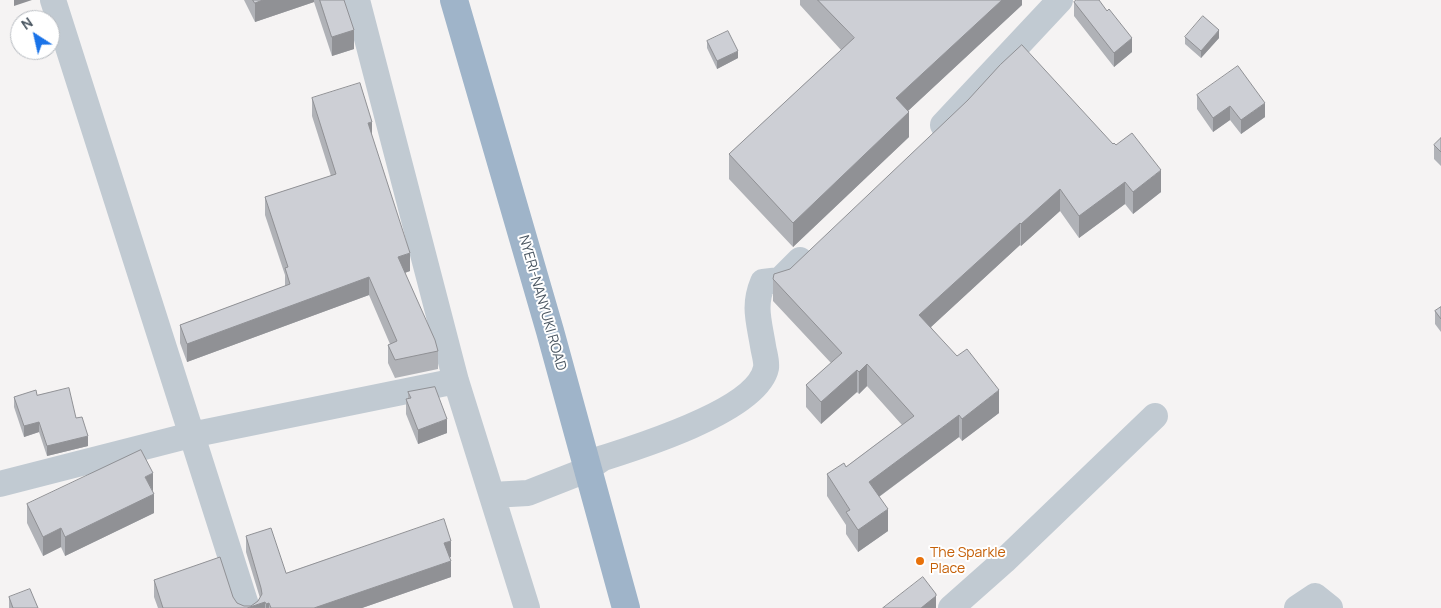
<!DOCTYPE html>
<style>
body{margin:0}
#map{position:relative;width:1441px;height:608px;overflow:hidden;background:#f5f3f3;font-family:Manrope,sans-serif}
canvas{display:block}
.north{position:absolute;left:10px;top:10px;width:50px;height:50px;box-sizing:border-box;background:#fff;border:1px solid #b7bbc0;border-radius:50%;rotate:325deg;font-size:14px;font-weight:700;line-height:20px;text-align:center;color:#4a5661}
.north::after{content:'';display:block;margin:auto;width:18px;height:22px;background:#1a73e8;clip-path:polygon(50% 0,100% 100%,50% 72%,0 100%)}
</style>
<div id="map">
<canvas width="1441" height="608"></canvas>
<div class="north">N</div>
</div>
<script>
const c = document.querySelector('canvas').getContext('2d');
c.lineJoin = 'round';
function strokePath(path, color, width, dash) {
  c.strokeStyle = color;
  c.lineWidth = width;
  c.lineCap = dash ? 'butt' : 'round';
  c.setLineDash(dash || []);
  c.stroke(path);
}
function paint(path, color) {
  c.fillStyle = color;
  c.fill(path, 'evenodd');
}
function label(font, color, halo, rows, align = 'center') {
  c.font = font + ' Manrope,sans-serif';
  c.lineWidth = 4;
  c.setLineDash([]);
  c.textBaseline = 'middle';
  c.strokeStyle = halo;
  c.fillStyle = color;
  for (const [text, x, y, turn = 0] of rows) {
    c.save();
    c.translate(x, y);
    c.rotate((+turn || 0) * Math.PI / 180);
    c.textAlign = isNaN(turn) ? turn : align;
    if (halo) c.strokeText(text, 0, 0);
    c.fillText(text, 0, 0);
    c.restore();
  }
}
strokePath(new Path2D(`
 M53,0l194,608
 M357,0l99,381 71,227
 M943,125l117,-125
 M587,463c39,-12 170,-51 179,-95 1,-7 -2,-15 -3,-22 -4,-25 -10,-40 0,-64l17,-2 20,-20
 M0,484l191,-49 265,-54
 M492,495l36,-2 56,-22 19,-13
 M951,608l53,-47 151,-145
 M1297,608l18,-12 15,12`), '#c1cad2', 26);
strokePath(new Path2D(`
 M454,0l96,331 76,277`), '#9fb4c9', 28);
paint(new Path2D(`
 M244,0h100l10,49 -22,7 -18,-54 -59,20z
 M800,0h222v5l-114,106 1,26 -116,110 -64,-68v-25l112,-104 -41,-45z
 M1074,2l33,9 25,41 -18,15 -40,-51z
 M1185,37l34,1 -18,20 -16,-14z
 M707,41l31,17 -21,11 -10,-21z
 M1197,95l68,22 -24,17 -11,-14 -17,12 -16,-23z
 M312,98l60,39 38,134 -5,2 33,78v18l-43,9 -7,-15v-18l2,-1 -21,-49 -182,67 -7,-19v-18l105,-39v-11l-20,-60v-18l66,-21 -19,-60z
 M1441,138v28l-7,-7v-14z
 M1113,144l48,48 -28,22 -8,-10 -46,34 -19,-27 -39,35 -1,-1 -89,82 68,86 -37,28 -3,-4 -80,60 9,34 -30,21 -12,-18v-9l-19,-29v-22l19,-7 56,-42 -35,-39 -8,8 -2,-2 -36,32 -15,-17v-22l25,-22 -58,-62v-22l17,-10z
 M1441,307v25l-6,-8v-13z
 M408,392l39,41 -29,11 -12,-30v-15h2z
 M37,395l39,23 12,28 -41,10 -8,-24 -15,5 -10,-30v-10z
 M153,492l1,21 -89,43 -4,-9 -18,9 -16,-33v-19z
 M246,536l40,37 165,-16h-1l1,20 -89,31h-204l-4,-11v-17l79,17 4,6 7,3h7l7,-5 2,-3 -14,-46z
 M9,597l29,11h-29z`), '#b0b2b7');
paint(new Path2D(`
 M14,0h18l-18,6z
 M263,0h51v2l-59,20v-19z
 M1002,0h20v5l-126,117v-24z
 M354,30v19l-22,7v-19z
 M1219,30v8l-18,20v-7z
 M1132,38v14l-18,15v-14z
 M738,51v7l-21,11v-8z
 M1265,103v14l-24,17v-14z
 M1230,106v14l-17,12v-14z
 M909,112v25l-116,110v-24z
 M372,122v18l-4,-17z
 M1161,170v22l-28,22v-22z
 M1125,182v22l-46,34v-22z
 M1060,189v22l-39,35v-22z
 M1020,223v22l-101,93v-23z
 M410,253v18l-12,4v-18z
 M369,277v18l-182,67v-18z
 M867,364v22l-8,8v-22z
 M857,370v22l-36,32v-22z
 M999,390v23l-37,28v-22z
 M959,415v22l-90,67v-22z
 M447,419v14l-29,11v-14z
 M39,422v10l-15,5v-11z
 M88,436v10l-41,10v-10z
 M153,473v19l-8,-15z
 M154,494v19l-89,43v-19z
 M888,509v22l-30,21v-22z
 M61,528v19l-18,9v-19z
 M451,541v16l-7,2v-16z
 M451,561v16l-89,31h-48z
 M936,594v14h-15z
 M265,602v6h-18z
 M269,603v5h-3v-4z`), '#909195');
const building = new Path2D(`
 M253,0h10l-8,3z
 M320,0h24l10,30 -22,7z
 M818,0h184l-106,98 13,14 -116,111 -64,-69 125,-116z
 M1077,0h22l8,11 2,-2 23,29 -18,15 -40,-51z
 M1203,16l16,14 -18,21 -16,-14z
 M728,31l10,20 -21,10 -10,-20z
 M1022,45l91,99 1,-1 2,2 16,-12 29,37 -28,22 -8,-10 -46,34 -19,-27 -39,35 -1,-1 -101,92 38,41 10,-7 32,41 -37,29 -3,-4 -90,67 19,27 -30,21 -12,-18 4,-2 -23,-36 17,-11 2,4 68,-51 -47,-52 -8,8 -2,-2 -36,32 -15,-17 36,-32 -69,-74 1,-5 16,-5 178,-169 32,-35z
 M1238,66l27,37 -24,17 -11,-14 -17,12 -16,-23z
 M360,83l12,39 -4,1 42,130 -12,4 37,83 3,11 -43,9 -7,-15 9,-4 -28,-64 -182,67 -7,-19 110,-41 -5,-16 3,-1 -23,-70 71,-23 -24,-76z
 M1441,138v14l-7,-7z
 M1441,307v12l-6,-8z
 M435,387l12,32 -29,11 -12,-31 5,-1 -3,-6z
 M69,388l7,30 6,-1 6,19 -41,10 -8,-24 -15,4 -10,-29 22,-7 1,5z
 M141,450l12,23 -8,4 9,17 -89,43 -4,-9 -18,9 -16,-33z
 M444,519l7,22 -7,2 7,18 -137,47h-43l-2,-5 -3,1 -1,-2 -18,6h-84l-9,-28 66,-23 13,40 4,6 7,3h7l7,-5 4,-7 -1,-6 -15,-52 25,-8 15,45z
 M923,577l13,17v2l-15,12h-38z
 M30,589l8,19h-25l-4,-11z`);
paint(building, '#cdcfd5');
strokePath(building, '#909195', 1);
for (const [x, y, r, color] of [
 [920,561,5,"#e8710a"]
]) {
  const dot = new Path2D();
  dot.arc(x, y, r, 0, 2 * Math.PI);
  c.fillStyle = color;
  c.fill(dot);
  strokePath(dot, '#fff', 2);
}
label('14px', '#4a5661', '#fff', [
 ["NYERI-NANYUKI ROAD",542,303,74]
]);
label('14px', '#c56008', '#fff', [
 ["The Sparkle",930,553],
 ["Place",930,569]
], 'left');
</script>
